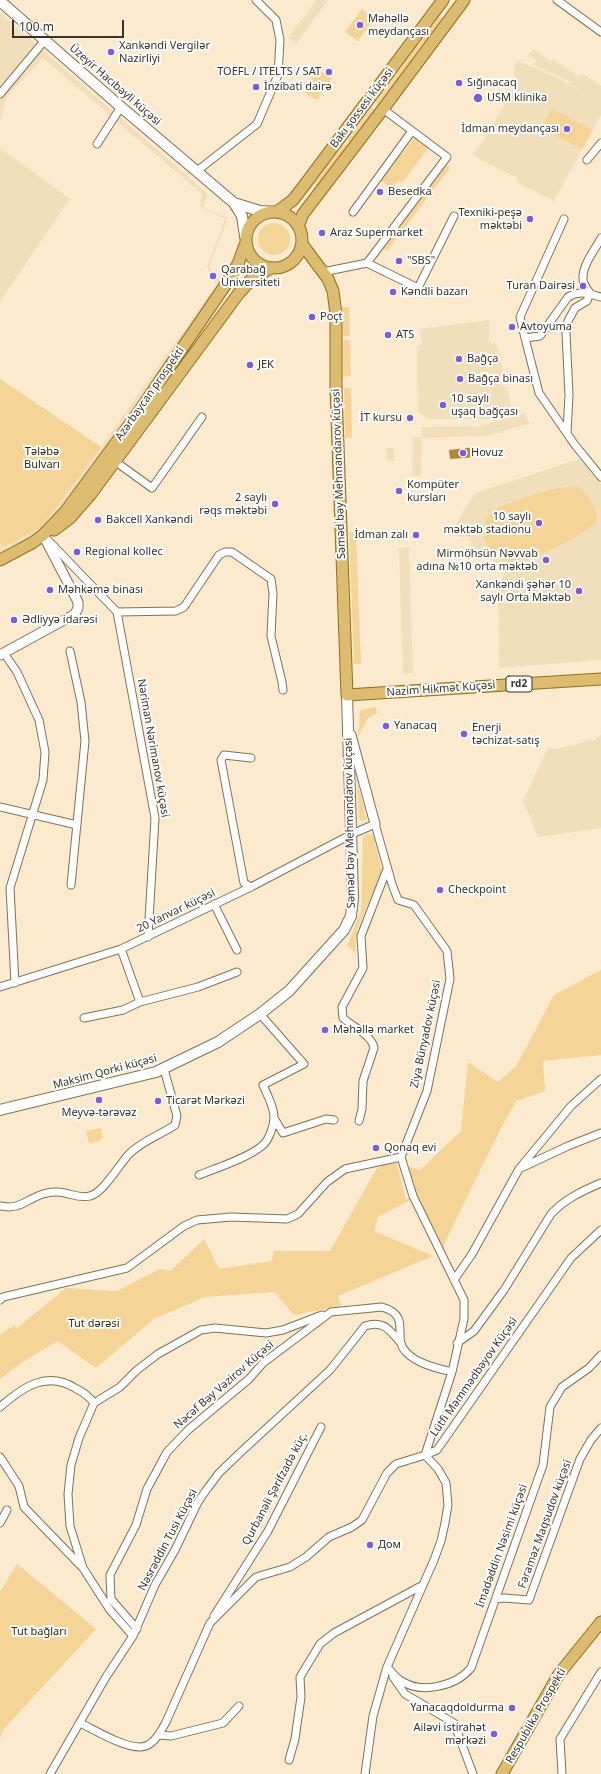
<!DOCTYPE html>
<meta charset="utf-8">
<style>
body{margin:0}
#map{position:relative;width:601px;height:1774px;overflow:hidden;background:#fbeacd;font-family:"Noto Sans",sans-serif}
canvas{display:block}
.scale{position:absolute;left:12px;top:20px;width:112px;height:18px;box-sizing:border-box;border:2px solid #393327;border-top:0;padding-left:5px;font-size:12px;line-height:14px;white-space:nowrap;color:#393327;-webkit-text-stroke:3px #fff;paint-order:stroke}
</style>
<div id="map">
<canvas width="601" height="1774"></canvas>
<div class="scale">100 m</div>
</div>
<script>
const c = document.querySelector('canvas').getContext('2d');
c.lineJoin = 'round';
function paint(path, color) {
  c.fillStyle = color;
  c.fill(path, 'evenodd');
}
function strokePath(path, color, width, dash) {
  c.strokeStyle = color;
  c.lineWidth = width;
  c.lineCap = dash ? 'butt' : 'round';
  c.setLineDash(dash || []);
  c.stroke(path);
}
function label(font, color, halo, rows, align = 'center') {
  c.font = font + ' "Noto Sans",sans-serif';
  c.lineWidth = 4;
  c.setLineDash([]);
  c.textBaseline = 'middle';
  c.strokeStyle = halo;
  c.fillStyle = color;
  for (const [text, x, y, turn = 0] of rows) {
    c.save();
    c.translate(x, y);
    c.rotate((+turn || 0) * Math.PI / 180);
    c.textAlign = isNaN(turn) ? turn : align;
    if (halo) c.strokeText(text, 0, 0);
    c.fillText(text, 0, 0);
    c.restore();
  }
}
paint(new Path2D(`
 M316,0h12l-32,44 -8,-6z
 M0,13l208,181 -5,13 25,11 -19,49 13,17 -117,166 -61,78 -44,24v-173l101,68 115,-162 -9,-18 18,-48 -25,-13 2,-12 -159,-136 -36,38 -7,25z
 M533,49l18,12 2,-2 26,18 3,-4 19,13v29l-47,86 -36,-18 -1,-5 -45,-23 17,-22 28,-53 -4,-7 4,-12 30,12 38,20 -15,-9 1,-2 -38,-17 3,-5 -8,-5z
 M0,148l70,51 -70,102z
 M489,320v21l8,4 6,26 -3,5 3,11h4l5,25 -11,1 -12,6h-59l-12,-6 -1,-66 5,-3 -2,-15z
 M525,413l4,11 -43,12 -64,2 -1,39 -9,-1 1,-39h9v-10l59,-1z
 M386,448h8v13h-7z
 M583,458l18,26v176l-102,8 -1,-80 9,-20 -32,-17 -7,-14 -15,-1 5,-16 17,-27z
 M409,547l4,126 -10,1 -4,-126z
 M601,735v93l-63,9 -15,-36 25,-53 9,1 21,-5 12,-5 2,3z`), '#f1deba');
paint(new Path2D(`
 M362,9l12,10 -16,22 -13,-9z
 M439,17l3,2 -64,86 -3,-2z
 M319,70l13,8 -15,22 -10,-5 -1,-9z
 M372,107l3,2 -25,34 -3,-2z
 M552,108l41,22 -11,19 -41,-21z
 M416,136l14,10 -28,37 -3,-3 -7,9 -14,-10 20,-27 4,2z
 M344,144l3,2 -30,41 -3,-3z
 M444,164l6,4 -63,83 -5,-4z
 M258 239a16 16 0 1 1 32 0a16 16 0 1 1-32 0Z
 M342,307h7l1,29h-7z
 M343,340h7l1,36 -8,1z
 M0,379l101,68 -60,80 -36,19 -5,-3z
 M344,388h7l1,50h-7z
 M572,486c10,1 14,7 18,14 4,6 8,12 7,20 -2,10 -49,31 -59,35 -11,4 -22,7 -33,5 -19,-4 -28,-32 -15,-46 12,-13 64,-26 82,-28z
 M349,532h7l5,132h-7z
 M376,707l1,6 -9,5 -10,19 2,-26 4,-2z
 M357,781l9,37v2l-3,1 -4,-2z
 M366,834l7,1 9,36 -25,59 -2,22 -8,-6 14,-35 2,-73z
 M601,970v85l-58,6 2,30 -29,10 -15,27 -56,114 -2,12 -27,-57 -38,20 -4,14 59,25 -95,40 3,10 -47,9 -20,-23 -69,5 -51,22 -58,49 -38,-27 -34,20 -24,18v-44l14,-10 3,3 49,-40 51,3 43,-22 11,2 33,-32 15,30 53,-8 2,-10h56l47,-83 19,-8 10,40 9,-5 -10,-29 15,4 41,-39 7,-69 30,20 19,-17 37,-70z
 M101,1128l2,10 -4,3 -10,3 -3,-13z
 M17,1564l79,65 -93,101 -3,8v-146z`), '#f5d497');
paint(new Path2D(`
 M476,447l1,10 -27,2 -1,-9z`), '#ad883d');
const minor = new Path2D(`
 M557,0l44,32
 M0,94l45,-54
 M97,144l24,-37
 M587,160l14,-17
 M197,171l60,-47 21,-49 2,-35 -4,-20 -20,-20
 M353,212l59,-81
 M367,263l80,-106 -64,-48
 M323,272l44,-9 51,25 36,-72
 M601,297c-12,-3 -21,-7 -33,0l-28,39 -15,2 14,55 36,52 26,32
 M525,338l-5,-21 44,-98
 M567,433l2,-38 -3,-62 2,-12 7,-13 12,-7 3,-8c-3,-4 -7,-9 -7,-14 -1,-14 12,-29 18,-41
 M116,462l36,26 50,-71
 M46,538l71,74 38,206 -7,119
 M117,612l59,-1 8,-4 35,-52 6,-3h7l39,27 2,14 -2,43 11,46 1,8
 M70,651l11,51 4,39 -14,144
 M4,653l13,19 22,48 6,32 -2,28 -33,108 5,95
 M251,758l-27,-3 -3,5 23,123 7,4
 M0,807l77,18
 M214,904l23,46
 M121,949l19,53
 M0,987l121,-38 130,-62 101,-53 23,-10 17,60 6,16 16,5 33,46 3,28 -23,112 -26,66 -56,12 -18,13 -29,32 -11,5 -56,-2 -34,3 -13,6 -57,42 -124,29 -3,3
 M84,1018l39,-8 17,-8 58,-15 39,-15
 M274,1118l9,15 43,-14 8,1
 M359,1121l3,-12 1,-28 11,-33c-2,-13 -21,-21 -31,-30l-1,-11 21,-39 -2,-32 26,-67
 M521,1168l47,-22 33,-13
 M199,1175c18,-7 51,-18 64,-30 6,-5 11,-20 11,-28 0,-11 -7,-22 -11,-32l41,-21 -44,-50
 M0,1206c20,4 25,-6 43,-12 20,-7 32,6 47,2 13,-3 29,-31 39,-42 13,-13 31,-19 46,-29l2,-9 -13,-47
 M454,1280l18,-26 47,-85 52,-63 30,-27
 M457,1343l17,-12 30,-41 47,-76c14,-15 31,-23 50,-31
 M0,1407c22,-19 46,-37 75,-19 8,4 14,8 19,15
 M0,1457l19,29 5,21 57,59
 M0,1523l7,-13
 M496,1599l8,-1 25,2 51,-141 11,-19 10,-12
 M214,1616l54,-85 53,-104
 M137,1629l-26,-30 -1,-24 26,-50 11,-36 20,-37 21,-22 61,-51 14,-16 68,-51 51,-5c31,9 9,30 24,45 11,12 31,16 46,20
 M133,1636l-23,-26 -27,-42 -13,-42 -2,-32 3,-29 8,-27 15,-35 26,-16 17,-17 21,-16 43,-24 14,-2 51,5 17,-3 39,-15
 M387,1667c4,4 8,10 13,13 21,15 56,6 71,-12l72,-203 7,-58 12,-20 27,-19 12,-13
 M393,1677l12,17 49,29 19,51
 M80,1723c15,7 44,25 61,24 13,-1 20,-16 25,-25l44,-99 46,-46 34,-10 16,-10 23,-20 23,-10 10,-7 25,-47 9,-9 29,-9 27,-83 12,-53v-19l-51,-104 -12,-39
 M159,1735l12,1 52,-13 16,-17
 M289,1760l6,-21 6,-42 -1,-20 20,-33 14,-11 89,-48
 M50,1774l56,-97 27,-41 22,-51 20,-35 23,-48 9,-13 12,-16 24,-23 87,-80 35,-44c18,-6 24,3 35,16
 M365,1774l8,-58 14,-49 47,-107 7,-19 4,-18 3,-18 -2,-22 -8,-14 -13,-14 12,-5 134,-192 30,-28
 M562,1774l-2,-35 41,-67`);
const tertiary = new Path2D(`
 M0,655l75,-41 3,-6v-6l-35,-67
 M351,735l24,89`);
const secondary = new Path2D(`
 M0,1l121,106 113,96 26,8 17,1
 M234,203l8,13 3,20
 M0,1110l156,-38 62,-30 42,-28 29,-23 55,-61 7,-14 2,-18 -6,-203`);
const primary = new Path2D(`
 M246 240a28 28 0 1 1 56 0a28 28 0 1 1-56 0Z
 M277,212l16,-12 13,-17 137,-183
 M298,226l5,-12 80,-105 81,-109
 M302,244l26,35 5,12 3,23v76l11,305 254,-16
 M54,530l16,-12 21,-24 148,-201 11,-12 19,-12
 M0,560l32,-17 11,-8 22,-23 73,-99 86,-126 14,-23 7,-19
 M502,1774l57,-100 42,-52`);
strokePath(minor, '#7f7157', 9);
strokePath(tertiary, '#7f7157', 11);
strokePath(secondary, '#7f7157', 12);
strokePath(primary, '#936f1a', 13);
strokePath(minor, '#fff', 7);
strokePath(tertiary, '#fff', 9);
strokePath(secondary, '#fff', 10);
strokePath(primary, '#dcbc71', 11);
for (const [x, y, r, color] of [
 [360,25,4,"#7d5cd7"],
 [111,52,4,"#7d5cd7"],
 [329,72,4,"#7d5cd7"],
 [459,83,4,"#7d5cd7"],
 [256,87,4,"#7d5cd7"],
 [478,98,5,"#7d5cd7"],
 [567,129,4,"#7d5cd7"],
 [380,192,4,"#7d5cd7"],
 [530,219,4,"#7d5cd7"],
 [322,233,4,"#7d5cd7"],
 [399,261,4,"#7d5cd7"],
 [213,276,4,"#7d5cd7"],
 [583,286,4,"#7d5cd7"],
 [393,292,4,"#7d5cd7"],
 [312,317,4,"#7d5cd7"],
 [512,327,4,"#7d5cd7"],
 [388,335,4,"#7d5cd7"],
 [459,359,4,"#7d5cd7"],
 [250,365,4,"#7d5cd7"],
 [460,379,4,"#7d5cd7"],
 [443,405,4,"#7d5cd7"],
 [410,418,4,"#7d5cd7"],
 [463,453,4,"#7d5cd7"],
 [399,491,4,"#7d5cd7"],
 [275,504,4,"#7d5cd7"],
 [98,520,4,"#7d5cd7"],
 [539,523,4,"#7d5cd7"],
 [416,535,4,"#7d5cd7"],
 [77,552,4,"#7d5cd7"],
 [546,560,4,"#7d5cd7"],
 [50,590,4,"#7d5cd7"],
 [579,591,4,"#7d5cd7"],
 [14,620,4,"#7d5cd7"],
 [386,726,4,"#7d5cd7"],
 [464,734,4,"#7d5cd7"],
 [440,890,4,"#7d5cd7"],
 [325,1030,4,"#7d5cd7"],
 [99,1100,4,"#7d5cd7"],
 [158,1101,4,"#7d5cd7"],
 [376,1148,4,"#7d5cd7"],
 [370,1545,4,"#7d5cd7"],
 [512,1708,4,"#7d5cd7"],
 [494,1734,4,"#7d5cd7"]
]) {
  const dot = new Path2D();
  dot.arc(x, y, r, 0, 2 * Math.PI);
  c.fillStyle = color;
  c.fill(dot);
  strokePath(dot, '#fff', 1.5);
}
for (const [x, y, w] of [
 [519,684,26]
]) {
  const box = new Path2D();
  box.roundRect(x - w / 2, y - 8, w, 16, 3);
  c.fillStyle = '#fff';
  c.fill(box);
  strokePath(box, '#393327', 1);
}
label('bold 10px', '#393327', null, [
 ["rd2",519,684]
]);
label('11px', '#393327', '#fff', [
 ["Məhəllə",368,19],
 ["meydançası",368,32],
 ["Xankəndi Vergilər",119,46],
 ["Nazirliyi",119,59],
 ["TOEFL / ITELTS / SAT",321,72,"right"],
 ["Sığınacaq",467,83],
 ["İnzibati dairə",264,87],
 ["USM klinika",487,98],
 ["İdman meydançası",559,129,"right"],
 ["Besedka",388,192],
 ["Texniki-peşə",522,213,"right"],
 ["məktəbi",522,226,"right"],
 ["Araz Supermarket",330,233],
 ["\"SBS\"",407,261],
 ["Qarabağ",221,270],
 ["Universiteti",221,283],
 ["Turan Dairəsi",575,286,"right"],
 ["Kəndli bazarı",401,292],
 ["Poçt",320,317],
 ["Avtoyuma",520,327],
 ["ATS",396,335],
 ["Bağça",467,359],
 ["JEK",258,365],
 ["Bağça binası",468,379],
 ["10 saylı",451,399],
 ["uşaq bağçası",451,412],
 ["İT kursu",402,418,"right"],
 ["Hovuz",471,453],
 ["Kompüter",407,485],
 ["kursları",407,498],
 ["2 saylı",267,498,"right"],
 ["rəqs məktəbi",267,511,"right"],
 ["10 saylı",531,517,"right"],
 ["məktəb stadionu",531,530,"right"],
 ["Bakcell Xankəndi",106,520],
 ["İdman zalı",408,535,"right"],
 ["Regional kollec",85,552],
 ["Mirmöhsün Nəvvab",538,554,"right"],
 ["adına №10 orta məktəb",538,567,"right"],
 ["Xankəndi şəhər 10",571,585,"right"],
 ["saylı Orta Məktəb",571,598,"right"],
 ["Məhkəmə binası",58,590],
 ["Ədliyyə idarəsi",22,620],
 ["Yanacaq",394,726],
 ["Enerji",472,728],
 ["təchizat-satış",472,741],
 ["Checkpoint",448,890],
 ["Məhəllə market",333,1030],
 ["Ticarət Mərkəzi",166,1101],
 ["Meyvə-tərəvəz",99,1113,"center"],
 ["Qonaq evi",384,1148],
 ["Дом",378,1545],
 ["Yanacaqdoldurma",504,1708,"right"],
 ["Ailəvi istirahət",486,1728,"right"],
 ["mərkəzi",486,1741,"right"]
], 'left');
label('11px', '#393327', '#fff', [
 ["Üzeyir Hacıbəyli küçəsi",115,85,41],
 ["Bakı şossesi küçəsi",362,108,-53],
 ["Azərbaycan prospekti",150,394,-55],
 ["Səməd bəy Mehmandarov küçəsi",339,474,-92],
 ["Nazim Hikmət Küçəsi",441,689,-4],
 ["Nəriman Nərimanov küçəsi",153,748,80],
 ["Səməd bəy Mehmandarov küçəsi",350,823,-91],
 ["20 Yanvar küçəsi",176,911,-26],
 ["Ziya Bünyadov küçəsi",426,1034,-78],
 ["Maksim Qorki küçəsi",105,1072,-15],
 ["Lütfi Məmmədbəyov Küçəsi",474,1377,-55],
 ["Nəcəf Bəy Vəzirov Küçəsi",224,1385,-41],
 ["Qurbanəli Şərifzadə küç.",275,1489,-62],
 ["Fəraməz Maqsudov küçəsi",545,1524,-70],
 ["Nəsrəddin Tusi Küçəsi",168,1540,-62],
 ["İmadəddin Nəsimi küçəsi",502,1546,-70],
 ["Respublika Prospekti",536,1716,-60]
]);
label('11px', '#392907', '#fff', [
 ["Tələbə",42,452],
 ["Bulvarı",42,465],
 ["Tut dərəsi",94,1324],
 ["Tut bağları",39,1632]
]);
</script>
